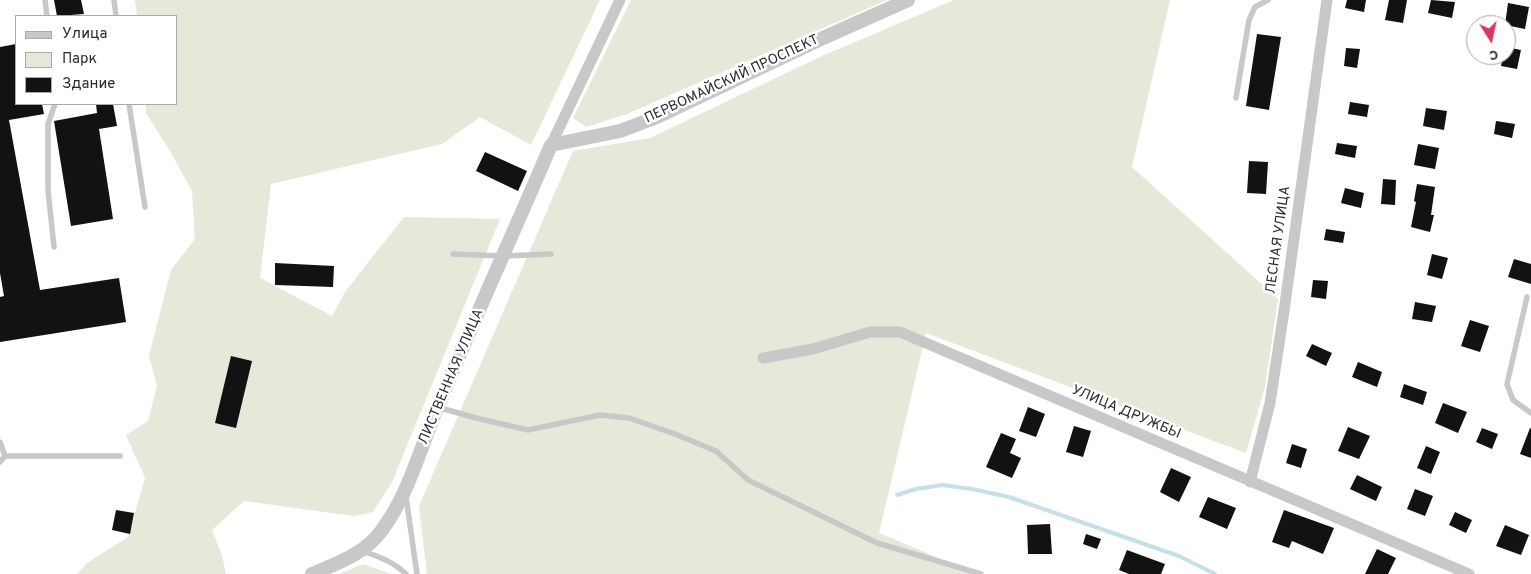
<!DOCTYPE html>
<meta charset="utf-8">
<style>
body{margin:0}
#map{position:relative;width:1531px;height:574px;overflow:hidden;background:#fff;font-family:Overpass,sans-serif}
canvas{display:block}
.legend{position:absolute;left:15px;top:15px;width:162px;height:90px;box-sizing:border-box;background:#fff;border:1px solid #aaa;margin:0;padding:6px 9px;list-style:none;font-size:15px;color:#2b2b2b}
.legend li{display:flex;align-items:center;gap:10px;height:25px}
.legend b{width:25px;border:1px solid #aaa}
.north{position:absolute;left:1466px;top:15px;width:50px;height:50px;box-sizing:border-box;background:#fff;border:1px solid #aaa;border-radius:50%;rotate:170deg;font-size:14px;font-weight:700;line-height:20px;text-align:center;color:#2b2b2b}
.north::after{content:'';display:block;margin:auto;width:18px;height:22px;background:#d8385d;clip-path:polygon(50% 0,100% 100%,50% 72%,0 100%)}
</style>
<div id="map">
<canvas width="1531" height="574"></canvas>
<ul class="legend">
<li><b style="height:6px;background:#c8c8c8"></b>Улица</li>
<li><b style="height:14px;background:#e4e9d9"></b>Парк</li>
<li><b style="height:14px;background:#121212"></b>Здание</li>
</ul>
<div class="north">С</div>
</div>
<script>
const c = document.querySelector('canvas').getContext('2d');
c.lineJoin = 'round';
function paint(path, color) {
  c.fillStyle = color;
  c.fill(path, 'evenodd');
}
function strokePath(path, color, width, dash) {
  c.strokeStyle = color;
  c.lineWidth = width;
  c.lineCap = dash ? 'butt' : 'round';
  c.setLineDash(dash || []);
  c.stroke(path);
}
function label(font, color, halo, rows, align = 'center') {
  c.font = font + ' Overpass,sans-serif';
  c.lineWidth = 5;
  c.setLineDash([]);
  c.textBaseline = 'middle';
  c.strokeStyle = halo;
  c.fillStyle = color;
  for (const [text, x, y, turn = 0] of rows) {
    c.save();
    c.translate(x, y);
    c.rotate((+turn || 0) * Math.PI / 180);
    c.textAlign = isNaN(turn) ? turn : align;
    if (halo) c.strokeText(text, 0, 0);
    c.fillText(text, 0, 0);
    c.restore();
  }
}
paint(new Path2D(`
 M135,0h465l-69,145 -51,-28 -38,27 -171,40 -11,94 72,38 13,-24 59,-75 96,2 -108,263 -19,30 -19,4 -110,-15 -32,29 10,25 4,19h-149l10,-11 41,-26 17,-59 -19,-43 22,-14 9,-35 -8,-30 22,-86 24,-31 -3,-48 -22,-40 -24,-38v-9h30v-88h-39z
 M631,0h256l-260,114 -41,13 -13,-9z
 M954,0h216l-38,167 146,132 -13,88 -19,66 -320,-120 -47,200 98,41h-550l-8,-68 154,-355 77,-13 172,-82z
 M363,564l26,9 1,1h-51z`), '#e4e9d9');
strokePath(new Path2D(`
 M897,495l19,-6 26,-4 30,4 37,8 170,59 36,18`), '#c6e0e8', 4);
paint(new Path2D(`
 M54,0h27l3,14 -27,2z
 M1347,0h19l-2,12 -19,-4z
 M1389,0h18l-4,23 -18,-3z
 M1431,0l24,2 -3,16 -24,-5z
 M1508,3l21,4 -4,22 -20,-4z
 M1257,34l24,3 -12,73 -23,-4z
 M16,44v60h26l2,10 -35,6 31,170 79,-12 7,44 -126,20v-45l4,-1 -4,-23v-226z
 M1506,47l15,3 -4,19 -16,-3 2,-11h3z
 M1346,48l14,1 -3,19 -13,-2z
 M1350,102l19,3 -2,12 -19,-3z
 M96,104h17l4,22 -18,3 14,90 -42,7 -17,-105 43,-8z
 M1426,108l21,3 -3,19 -21,-4z
 M1496,121l19,3 -3,14 -18,-4z
 M1337,143l20,3 -2,12 -20,-4z
 M1418,144l21,4 -4,21 -21,-4z
 M485,152l42,19 -9,20 -42,-20z
 M1249,161l19,1 -2,32 -19,-1z
 M1383,179l13,1 -1,25 -14,-1z
 M1417,184l18,3 -4,28h3l-4,17 -19,-5 5,-25 -2,-1z
 M1345,188l19,5 -3,15 -20,-5z
 M1326,229l19,3 -2,11 -19,-3z
 M1432,254l16,4 -6,21 -15,-4z
 M1514,259l17,5v20l-23,-7z
 M275,263l59,3 -1,21 -58,-2z
 M1313,280l15,1 -2,18 -15,-2z
 M1415,302l21,4 -4,16 -20,-3z
 M1470,320l19,6 -9,26 -19,-6z
 M1312,344l20,9 -6,13 -20,-10z
 M231,356l21,5 -16,67 -21,-5z
 M1358,362l24,10 -5,15 -25,-10z
 M1404,384l23,8 -4,13 -23,-8z
 M1443,403l24,9 -9,21 -23,-10z
 M1028,407l17,7 -9,23 -17,-6z
 M1074,426l17,5 -8,26 -17,-5z
 M1348,427l22,9 -11,23 -21,-8z
 M1482,428l16,6 -6,15 -16,-7z
 M1530,428l1,1v29l-11,-4z
 M1001,433l15,6 -6,14 11,5 -9,20 -26,-11z
 M1292,444l15,5 -6,19 -15,-5z
 M1426,446l14,6 -9,22 -14,-6z
 M1171,468l20,9 -12,25 -19,-10z
 M1357,475l25,12 -6,14 -26,-12z
 M1415,489l18,7 -8,20 -18,-7z
 M1208,497l28,11 -9,21 -28,-12z
 M116,510l18,3 -4,21 -18,-4z
 M1284,510l50,18 -11,26 -31,-13 -3,7 -17,-6z
 M1455,512l17,8 -6,13 -17,-8z
 M1050,524l2,30h-24l-1,-29z
 M1505,525l24,10 -8,20 -25,-9z
 M1086,534l15,5 -4,10 -14,-5z
 M1377,549l19,9 -8,16h-23z
 M1127,550l38,14 -4,10h-32l-10,-4z`), '#121212');
strokePath(new Path2D(`
 M45,0l2,16
 M114,0l2,16
 M1236,98l13,-78 6,-13 13,-7
 M129,104l16,103
 M54,247l-6,-57v-66l7,-20
 M453,254l51,2 47,-2
 M1527,297l-20,87 6,16 18,13
 M437,407l39,11 52,12 72,-15 29,3 46,16 41,17 32,29 129,63 104,31
 M0,442l5,14 -5,6
 M5,456h115
 M406,497l11,77
 M362,551c16,5 32,11 44,23`), '#c8c8c8', 5.5);
strokePath(new Path2D(`
 M551,145l69,-145
 M763,358l50,-9 57,-17h30l569,242
 M1250,482l20,-79 14,-92 43,-311`), '#c8c8c8', 11);
strokePath(new Path2D(`
 M312,574c26,-11 53,-20 70,-44 27,-36 38,-82 56,-124 36,-87 76,-174 113,-261l69,-14 37,-14 166,-79 85,-38`), '#c8c8c8', 14);
label('14px', '#2b2b2b', '#fff', [
 ["ПЕРВОМАЙСКИЙ ПРОСПЕКТ",732,80,-25],
 ["ЛЕСНАЯ УЛИЦА",1279,240,-82],
 ["ЛИСТВЕННАЯ УЛИЦА",452,377,-67],
 ["УЛИЦА ДРУЖБЫ",1126,413,23]
]);
</script>
